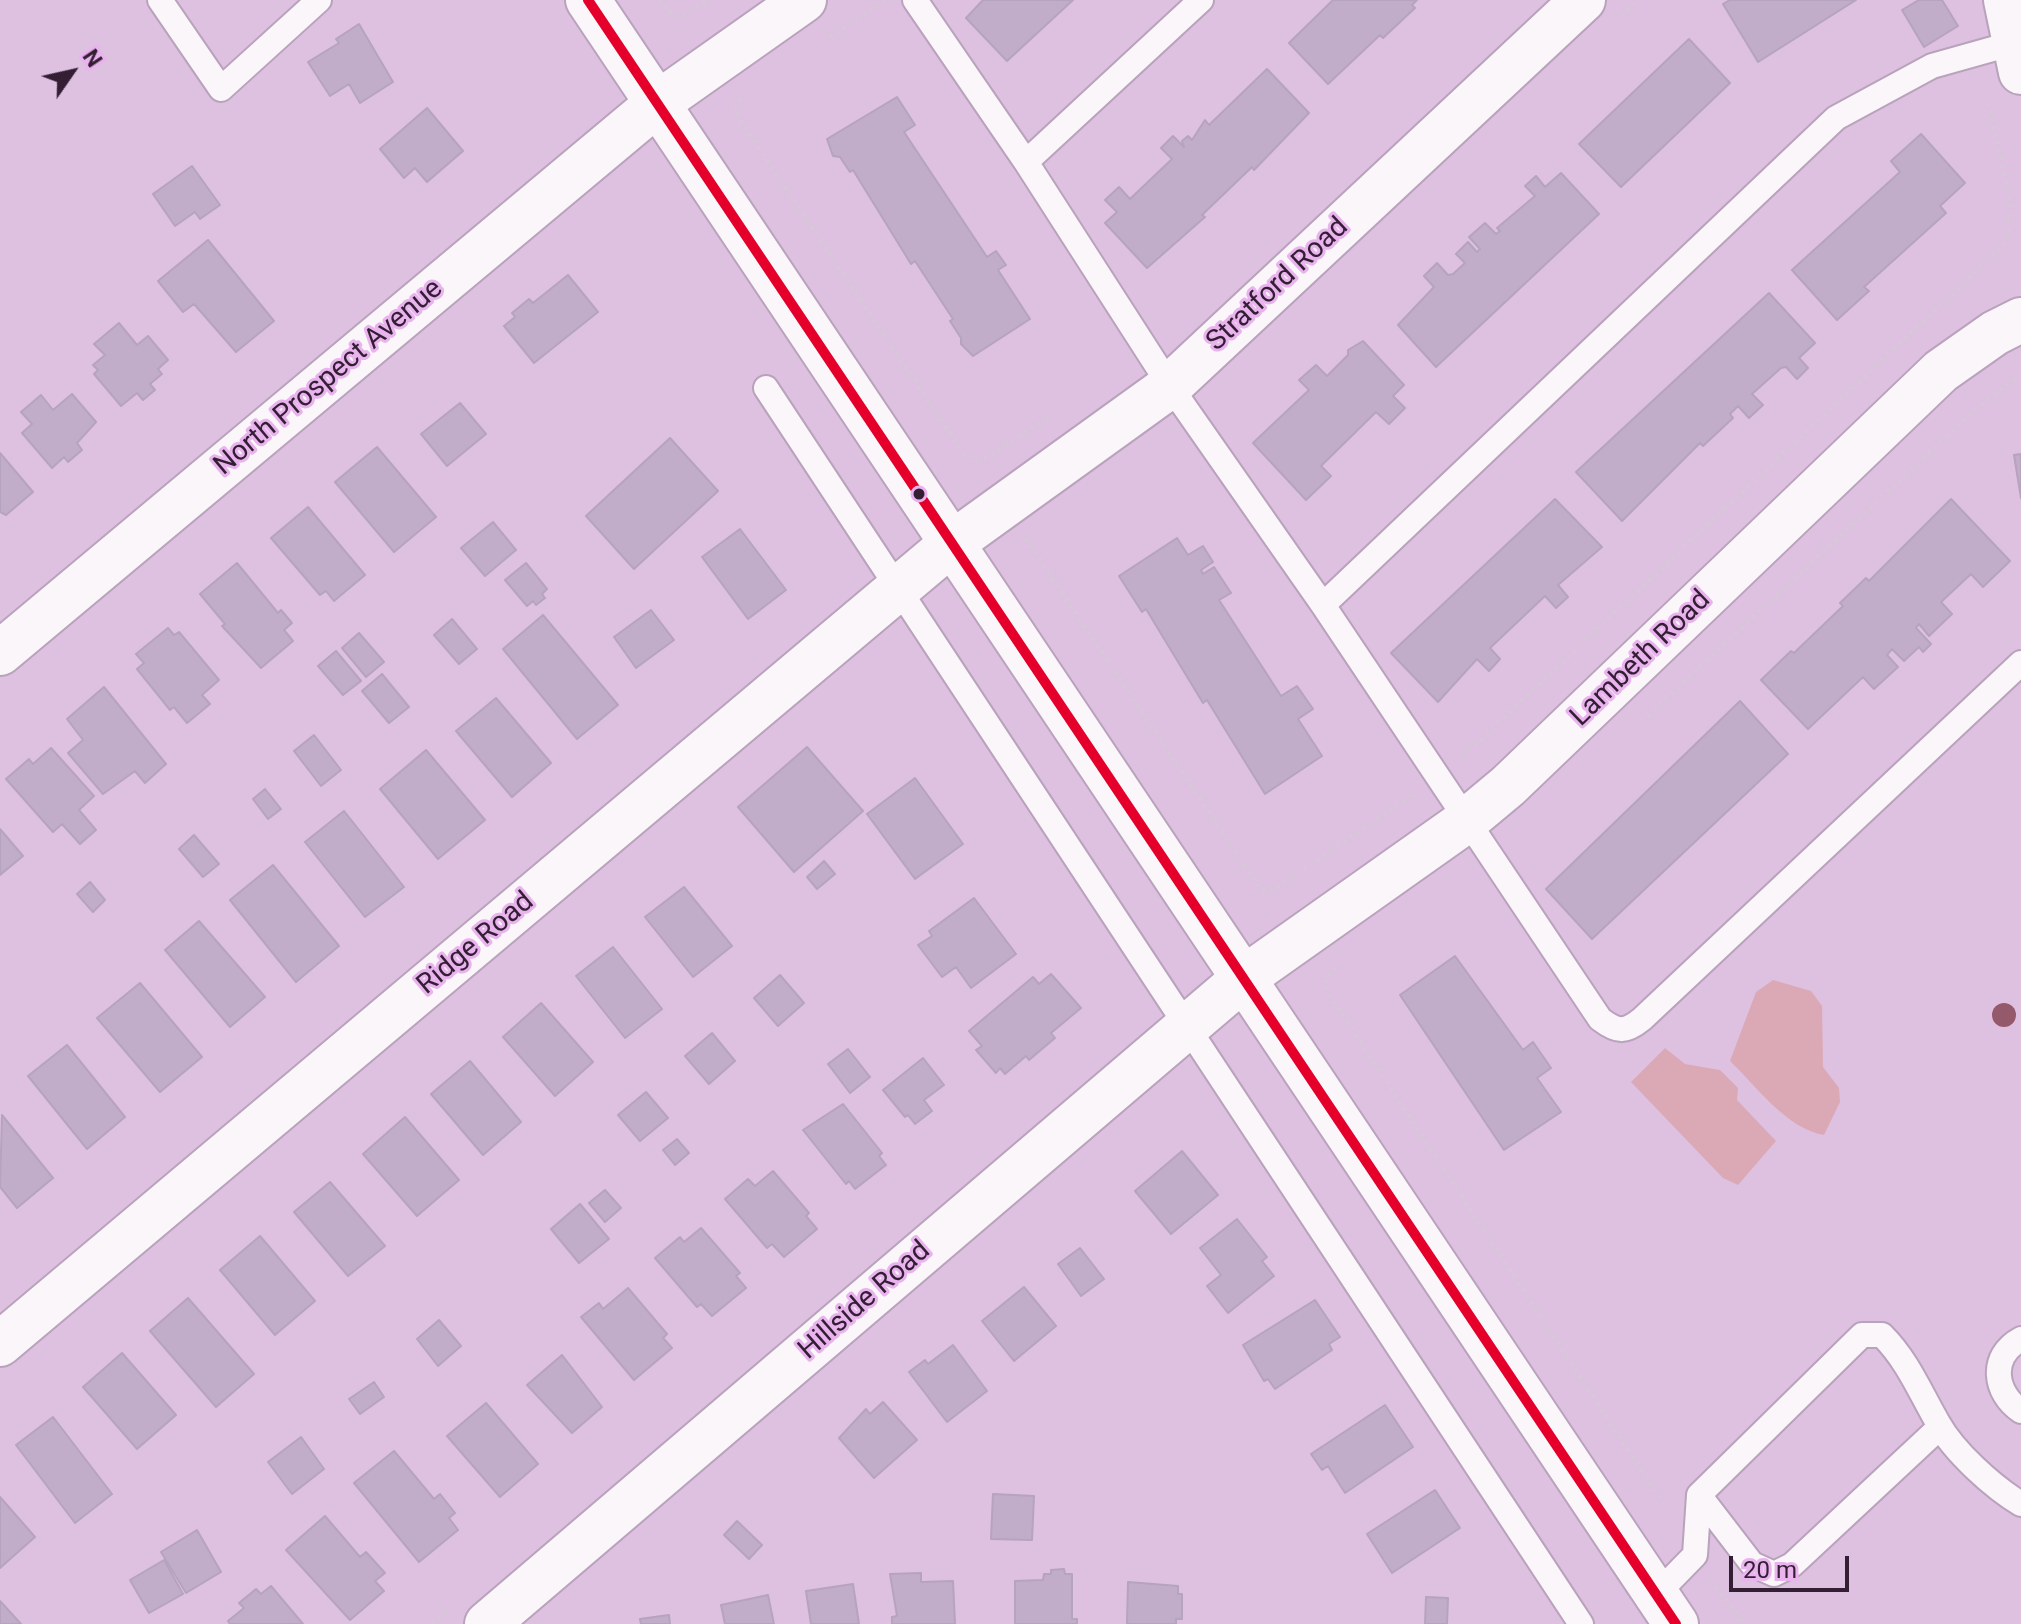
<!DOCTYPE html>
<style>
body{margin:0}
#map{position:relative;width:2021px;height:1624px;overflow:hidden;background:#dec0e0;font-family:Roboto,sans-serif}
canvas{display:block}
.north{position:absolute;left:32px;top:32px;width:80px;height:80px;-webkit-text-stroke:6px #e9b3ed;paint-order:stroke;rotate:56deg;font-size:22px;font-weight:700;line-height:32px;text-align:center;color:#331e34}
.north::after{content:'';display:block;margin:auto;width:28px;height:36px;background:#331e34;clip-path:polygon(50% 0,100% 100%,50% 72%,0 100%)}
.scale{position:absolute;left:1729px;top:1556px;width:120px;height:36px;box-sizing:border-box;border:4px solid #331e34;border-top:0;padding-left:10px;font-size:24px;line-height:28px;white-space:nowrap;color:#331e34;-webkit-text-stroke:6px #e9b3ed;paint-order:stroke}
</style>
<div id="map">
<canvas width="2021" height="1624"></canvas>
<div class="north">N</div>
<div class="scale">20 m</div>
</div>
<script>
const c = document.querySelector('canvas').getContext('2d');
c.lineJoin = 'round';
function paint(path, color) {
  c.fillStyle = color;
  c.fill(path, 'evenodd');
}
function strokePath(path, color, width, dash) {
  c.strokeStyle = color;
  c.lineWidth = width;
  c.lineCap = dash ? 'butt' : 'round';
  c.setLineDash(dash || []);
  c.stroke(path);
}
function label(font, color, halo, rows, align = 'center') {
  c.font = font + ' Roboto,sans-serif';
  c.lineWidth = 6;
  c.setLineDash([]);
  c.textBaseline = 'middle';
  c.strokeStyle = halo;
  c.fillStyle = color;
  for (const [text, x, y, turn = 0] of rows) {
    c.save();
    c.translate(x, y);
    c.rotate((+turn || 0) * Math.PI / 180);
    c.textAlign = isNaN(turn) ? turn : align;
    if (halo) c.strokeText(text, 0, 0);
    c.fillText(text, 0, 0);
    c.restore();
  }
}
paint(new Path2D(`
 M1773,980l38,11 11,15 1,61 16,21 1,14 -16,33c-37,-6 -68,-49 -94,-74l26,-69z
 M1665,1048l20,16 35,6 18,18 -1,12 39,41 -38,44 -15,-7 -92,-96z`), '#dba9b5');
const building = new Path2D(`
 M983,0h90l-66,61 -41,-43z
 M1333,0h84l-5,5 3,3 -32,30 -3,-3 -52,49 -39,-41z
 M1730,0h126l-98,62 -35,-58z
 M1919,0h23l16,26 -34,21 -22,-37z
 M359,24l34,58 -33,21 -11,-19 -19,12 -22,-34 31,-19 -3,-4z
 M1689,39l41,44 -109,104 -42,-43z
 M1267,69l42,44 -55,57 -2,-3 -50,48 3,2 -58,51 -42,-45 12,-11 -12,-12 14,-13 11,12 42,-40 -11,-11 12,-12 11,11 -2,-6 6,-5 4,4 13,-20 4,5z
 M897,97l18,28 -11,7 83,125 9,-6 10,14 -8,5 32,49 -57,37 -12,-12v-6l-11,-17 3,-2 -38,-58 -4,3 -58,-94 -3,2 -10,-15 -7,-1 -6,-17z
 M427,108l36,43 -36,31 -12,-14 -11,10 -24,-29z
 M1921,134l44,49 -25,23 6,7 -82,74 5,4 -32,29 -45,-50 108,-98 -9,-11z
 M192,166l28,39 -20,14 -5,-7 -20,14 -22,-32z
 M1561,173l38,41 -163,153 -38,-42 36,-38 -10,-11 13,-13 11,12 5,-1 12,-11 -9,-9 12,-12 9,10 3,-3 -11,-12 16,-14 11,11 4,-3 -3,-3 38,-32 -10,-10 11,-10 9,11z
 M208,240l66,81 -38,31 -42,-48 -11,8 -25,-31z
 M568,275l30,37 -64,51 -30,-37 11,-9 -3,-4 17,-14 4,4z
 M1769,293l46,50 -16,15 9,10 -11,11 -11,-12 -5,1 -29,26 11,11 -14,13 -11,-12 -8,8 3,4 -30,28 -3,-3 -78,78 -46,-49z
 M119,323l18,22 11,-9 20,24 -10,9 4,5 -12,10 5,6 -12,10 -6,-7 -16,13 -27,-32 4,-4 -5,-5 12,-10 -11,-11z
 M1363,341l41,44 -11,11 12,12 -16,16 -13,-12 -55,54 10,10 -25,24 -53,-57 56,-53 -10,-10 17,-15 11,11 21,-21v-5z
 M72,394l24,28 -19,21 5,7 -14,12 -4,-5 -12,11 -30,-35 10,-9 -11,-12 20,-17 12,15z
 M460,403l26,31 -39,32 -26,-32z
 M670,438l48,53 -84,78 -48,-53z
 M377,447l59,70 -42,35 -59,-70z
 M0,453l33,39 -27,23 -6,-3z
 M2021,454v44l-7,-43z
 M1555,499l47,48 -44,38 10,12 -12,11 -11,-12 -55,52 10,11 -11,12 -12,-12 -39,43 -47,-49z
 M1951,499l59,62 -27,26 -12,-13 -30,28 11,12 -23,22 -10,-12 -3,4 15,16 -8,8 -4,-5 -15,14 -12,-12 -5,6 11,12 -24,22 -11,-12 -55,52 -47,-49 30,-29 3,2 49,-47 -3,-3 26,-25 3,3z
 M308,507l57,68 -31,26 -8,-10 -6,4 -49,-57z
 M493,522l23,28 -31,26 -24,-28z
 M740,529l46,61 -38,29 -46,-62z
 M1177,538l11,17 15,-9 10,16 -12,8 2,4 11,-7 17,26 -12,7 62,96 16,-10 16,23 -15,10 24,37 -57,38 -58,-94 -4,3 -57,-94 -4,3 -23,-36z
 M237,563l41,50 3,-3 11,13 -8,7 9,11 -32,27 -39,-42 3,-2 -25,-30z
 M526,563l21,26 -5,5 3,4 -9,7 -3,-4 -6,5 -22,-26z
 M651,610l23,30 -38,28 -22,-31z
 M543,615l75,90 -41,34 -74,-90z
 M452,619l25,30 -18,15 -25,-29z
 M168,628l6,7 5,-3 40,48 -17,15 8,9 -23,19 -13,-16 -4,3 -33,-41 7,-6 -8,-9z
 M359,633l25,29 -18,15 -24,-29z
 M336,651l25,30 -18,14 -25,-29z
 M382,674l27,33 -20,16 -27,-32z
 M104,687l62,77 -21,19 -10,-12 -32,23 -35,-41 15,-13 -16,-21z
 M496,698l55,65 -39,34 -56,-66z
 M1740,701l48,53 -196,185 -46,-50z
 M314,735l27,35 -20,16 -27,-35z
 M807,747l56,64 -69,61 -56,-65z
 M51,748l43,48 -15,14 17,20 -16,14 -18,-20 -9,8 -47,-53 23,-20 4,5z
 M426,750l59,70 -47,39 -58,-70z
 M915,778l48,66 -48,35 -48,-65z
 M265,789l16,20 -13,10 -15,-20z
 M344,811l60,76 -39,30 -60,-75z
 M0,829l23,27 -23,19z
 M194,835l25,29 -16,13 -24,-28z
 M824,861l11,13 -18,15 -10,-12z
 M273,865l66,81 -43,36 -66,-82z
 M90,882l15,18 -12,12 -16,-18z
 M684,887l48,59 -39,31 -48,-60z
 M974,898l42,56 -45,34 -15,-21 -14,10 -24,-32 14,-9 -3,-5z
 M199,921l66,76 -35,30 -65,-77z
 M613,947l49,62 -37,29 -49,-62z
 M1455,956l68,94 10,-8 18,26 -14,10 24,34 -57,38 -104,-155z
 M1051,974l30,34 -30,25 4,5 -26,22 -3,-4 -21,18 -5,-6 -4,5 -20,-23 6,-4 -13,-15 64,-54 6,7z
 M780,975l24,28 -26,23 -24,-28z
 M140,983l62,74 -42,35 -63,-74z
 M541,1003l52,59 -38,34 -52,-59z
 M712,1033l23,28 -26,23 -24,-28z
 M67,1045l58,72 -38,32 -59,-73z
 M848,1049l22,28 -20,16 -22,-29z
 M923,1058l21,27 -20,15 8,11 -17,13 -7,-9 -3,2 -22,-27z
 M470,1061l51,61 -38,33 -52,-61z
 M646,1092l22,26 -28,23 -22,-26z
 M843,1104l39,49 -3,3 7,9 -31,24 -6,-8 -3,3 -43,-54z
 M2,1115l51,63 -36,30 -17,-21z
 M405,1117l54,63 -42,36 -54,-62z
 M677,1139l12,14 -14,12 -12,-15z
 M1182,1151l36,44 -47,39 -36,-43z
 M773,1171l36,42 -3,3 11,13 -33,28 -12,-13 -5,4 -42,-49 23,-20 7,7z
 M330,1182l55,64 -37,30 -54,-64z
 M605,1190l16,18 -16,14 -16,-19z
 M580,1204l29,35 -30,24 -28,-34z
 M1237,1219l30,38 -5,4 12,15 -46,37 -21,-27 14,-11 -21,-27z
 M701,1228l39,45 -4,3 10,12 -34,28 -11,-12 -4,3 -42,-49 25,-21 4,5z
 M260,1236l55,65 -40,34 -55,-65z
 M1080,1248l24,31 -23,17 -23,-32z
 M1024,1287l32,39 -42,35 -32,-40z
 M628,1288l39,46 -4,4 9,10 -38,32 -53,-63 18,-14 4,6z
 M188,1298l66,76 -38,33 -66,-76z
 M1315,1300l25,37 -11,7 3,6 -57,39 -7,-10 -4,2 -21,-36z
 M439,1320l22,26 -23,20 -21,-27z
 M953,1345l34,46 -40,31 -38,-50 16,-12 3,4z
 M122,1353l54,62 -39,34 -54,-62z
 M562,1355l40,52 -30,26 -45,-48z
 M374,1382l10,15 -24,17 -11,-15z
 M883,1402l34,38 -43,38 -35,-40 27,-29 4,5z
 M486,1403l52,61 -38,33 -53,-61z
 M1385,1405l28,42 -68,46 -17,-27 -6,4 -11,-16z
 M53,1417l59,77 -37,29 -59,-78z
 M301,1437l23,32 -32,25 -24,-32z
 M394,1451l40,48 6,-5 15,19 -6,5 9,12 -39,32 -65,-79z
 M1435,1490l25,38 -68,45 -25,-39z
 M993,1494l41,2 -2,44 -41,-1z
 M0,1497l35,40 -35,31z
 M325,1516l35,41 6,-5 19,21 -10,8 9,10 -34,29 -64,-70z
 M737,1521l25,24 -13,14 -25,-24z
 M197,1530l24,42 -35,21 -25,-41z
 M164,1560l19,34 -34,19 -19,-33z
 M1064,1569l1,5h7v45h5v5h-62v-43l28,-1 1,-6h7v-4z
 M921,1573v9l32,-1 2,43h-63v-7l5,-1 -7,-42z
 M1128,1582l50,4v8h4v25h-6v5h-49z
 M853,1584l6,40h-48l-5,-33z
 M271,1586l32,38h-73l-2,-3 16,-13 -5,-5 17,-14 5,5z
 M768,1595l6,29h-49l-4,-19z
 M1426,1597l22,1 -1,26h-22z
 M0,1601l21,23h-21z
 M669,1615l1,9h-29l-1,-5z`);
paint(building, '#c1adca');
strokePath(building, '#b6a3be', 2);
const lane = new Path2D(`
 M160,0l61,89 98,-89
 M915,0l111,162 144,224 153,219 277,414c17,13 25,14 42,0l379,-356
 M1026,162l175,-162
 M766,388l815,1236
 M1323,605l513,-487 96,-52 89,-25
 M2021,1339c-32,17 -27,54 0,72
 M1699,1495l53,69 22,10 18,-9 148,-138
 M1656,1595l39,-40 4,-60 163,-160h20c26,26 38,57 56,88 16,29 55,64 83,81`);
const street = new Path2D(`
 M2006,0l15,72
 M658,103l146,-103
 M0,1344l951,-800 219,-158 413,-386
 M487,1624l757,-646 222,-157 42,-35 433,-415 54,-38 26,-13`);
const secondary = new Path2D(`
 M588,0l1088,1624
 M0,653l658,-550`);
strokePath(lane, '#b9a2bb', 28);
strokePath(street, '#b9a2bb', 48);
strokePath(secondary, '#b9a2bb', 48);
strokePath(new Path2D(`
 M660,0l8,12 13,6 27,-18
 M1622,16l17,-16
 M830,37l55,-36
 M740,99l-5,8 7,16 222,331 15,7 9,-4 62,-41
 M1026,539l235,351h12l141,-96
 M1642,721l328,-306 32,-27 19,-10
 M1463,756l545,-515 2,-42 -22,-100
 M1336,968l-9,9 -2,11 341,520
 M1711,1581l34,43
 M433,1624l14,-12`), '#d4cbd4', 5, [2, 6]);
strokePath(lane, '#faf6fa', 24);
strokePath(street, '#faf6fa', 44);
strokePath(secondary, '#faf6fa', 44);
strokePath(new Path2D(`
 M588,0l1088,1624`), '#e4002b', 10);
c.fillStyle = '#94596b';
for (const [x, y] of [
 [2004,1015]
]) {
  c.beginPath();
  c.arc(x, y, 12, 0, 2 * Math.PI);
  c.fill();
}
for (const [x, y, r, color] of [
 [919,494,7,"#331e34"]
]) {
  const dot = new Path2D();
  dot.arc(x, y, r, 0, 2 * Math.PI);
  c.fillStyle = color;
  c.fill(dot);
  strokePath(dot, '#e9b3ed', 3);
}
label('28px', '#331e34', '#e9b3ed', [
 ["Stratford Road",1278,285,-43],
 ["North Prospect Avenue",329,378,-40],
 ["Lambeth Road",1641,659,-44],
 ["Ridge Road",476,944,-40],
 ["Hillside Road",865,1301,-41]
]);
</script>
